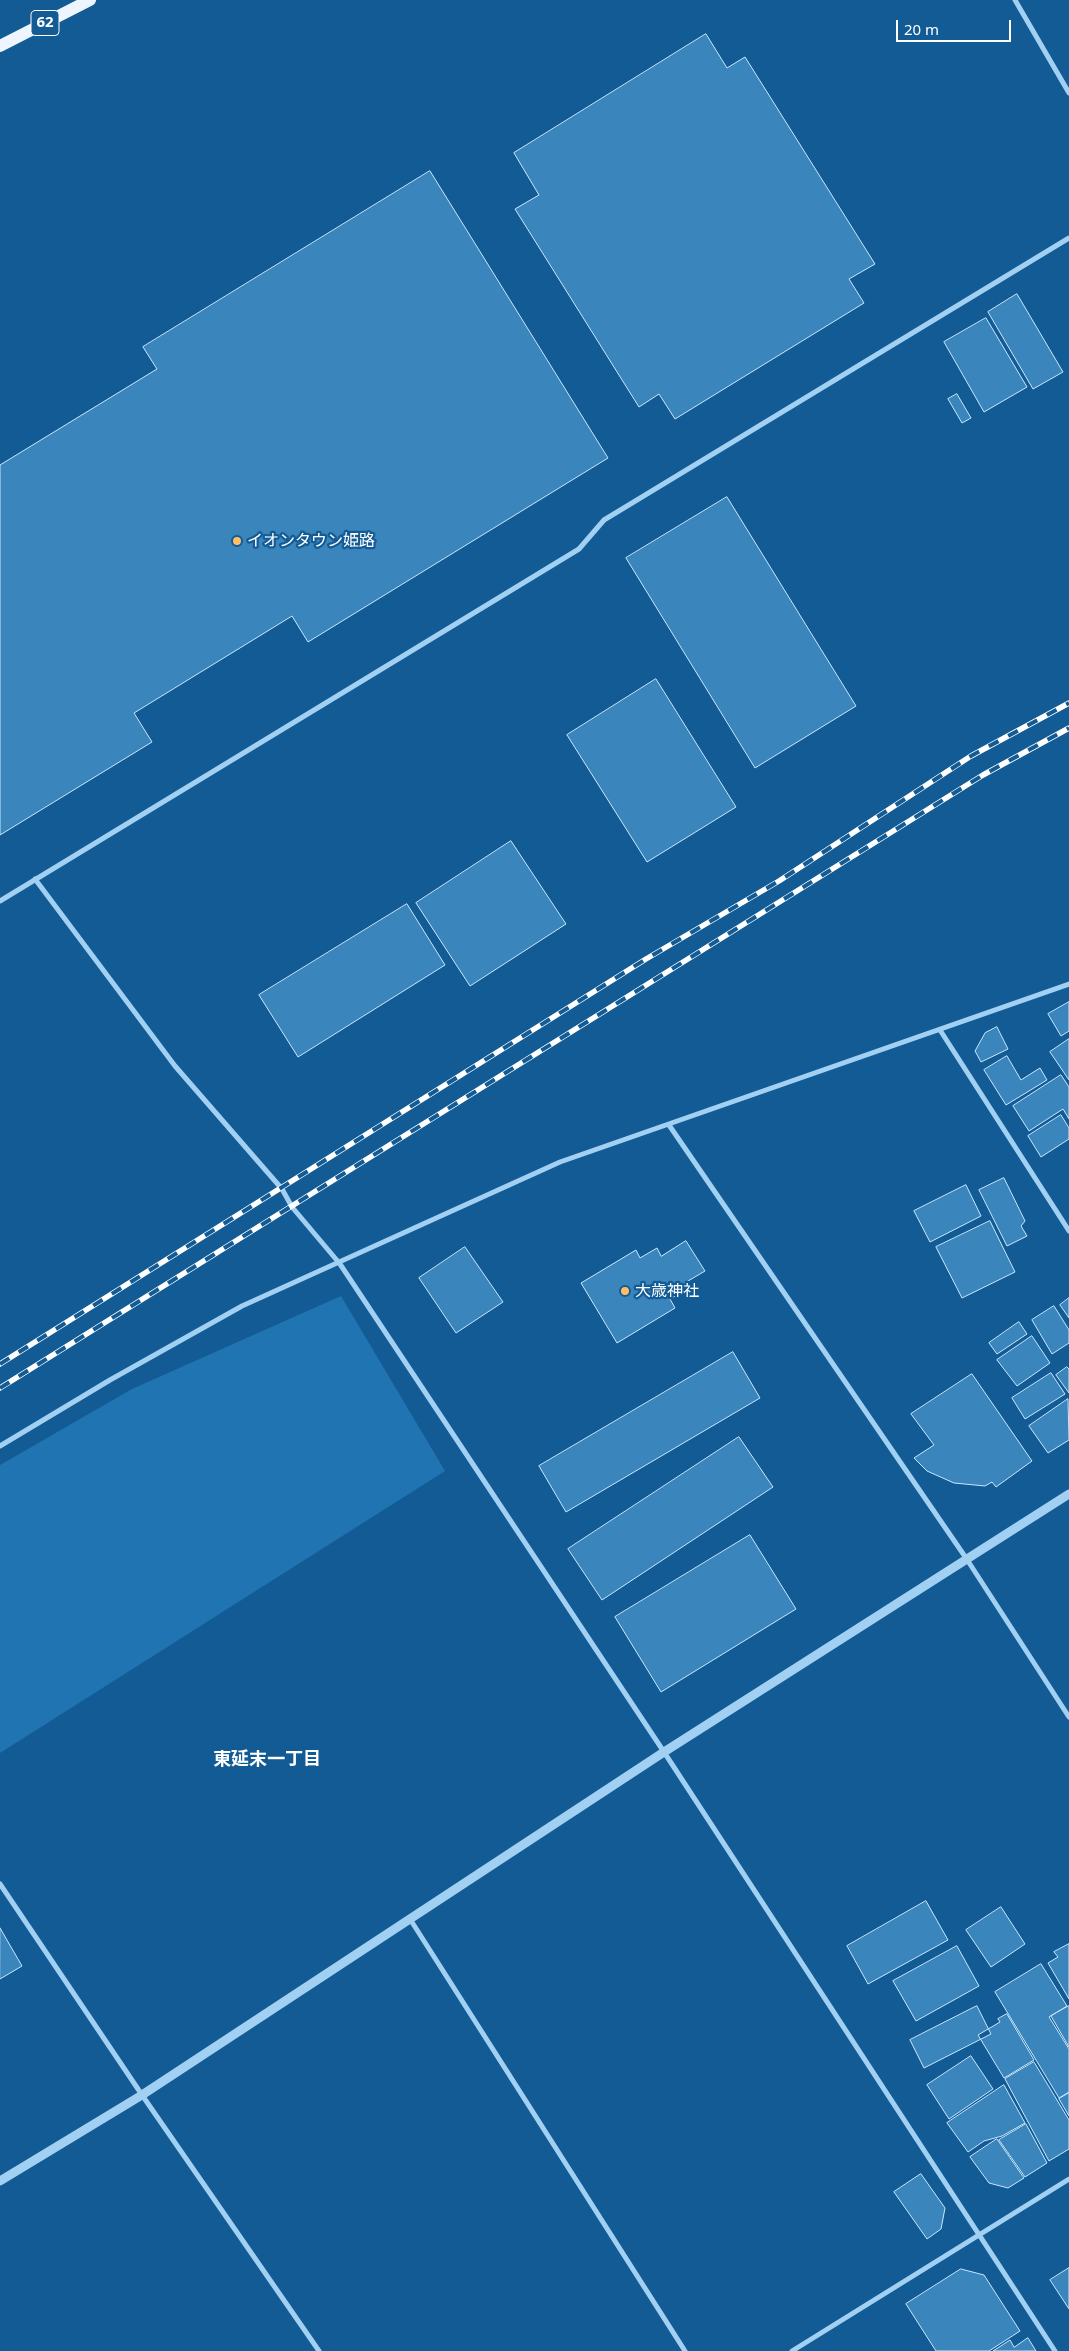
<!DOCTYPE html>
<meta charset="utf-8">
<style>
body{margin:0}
#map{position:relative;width:1069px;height:2351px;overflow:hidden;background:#125b95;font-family:"Noto Sans",sans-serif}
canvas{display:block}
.scale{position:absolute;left:896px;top:20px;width:115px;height:22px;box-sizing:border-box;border:2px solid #fff;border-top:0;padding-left:6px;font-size:15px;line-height:18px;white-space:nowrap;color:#fff;-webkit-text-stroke:4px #125b95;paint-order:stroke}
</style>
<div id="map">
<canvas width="1069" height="2351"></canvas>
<div class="scale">20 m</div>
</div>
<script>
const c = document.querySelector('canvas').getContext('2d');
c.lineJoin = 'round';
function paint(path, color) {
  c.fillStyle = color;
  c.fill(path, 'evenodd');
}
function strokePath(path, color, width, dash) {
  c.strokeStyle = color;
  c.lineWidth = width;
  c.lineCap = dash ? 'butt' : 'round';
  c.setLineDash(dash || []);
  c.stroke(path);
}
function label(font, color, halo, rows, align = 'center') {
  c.font = font + ' "Noto Sans","Noto Sans JP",sans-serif';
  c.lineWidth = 4.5;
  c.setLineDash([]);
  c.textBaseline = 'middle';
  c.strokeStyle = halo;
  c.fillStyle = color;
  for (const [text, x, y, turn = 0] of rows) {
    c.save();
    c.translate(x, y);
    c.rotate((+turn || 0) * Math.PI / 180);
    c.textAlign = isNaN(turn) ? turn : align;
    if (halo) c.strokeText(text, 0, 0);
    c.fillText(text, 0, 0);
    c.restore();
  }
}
paint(new Path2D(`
 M341,1296l104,175 -445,282v-288l132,-76z`), '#2174b2');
const building = new Path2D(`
 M706,34l21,34 18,-11 130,207 -26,15 15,24 -189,116 -16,-25 -20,13 -124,-198 24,-14 -25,-42z
 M430,171l178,287 -300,184 -16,-26 -158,97 18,29 -152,93v-370l157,-96 -14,-22z
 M1017,294l46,78 -30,17 -45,-77z
 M986,318l41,69 -43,25 -40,-70z
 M957,394l14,24 -9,5 -14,-24z
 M727,497l129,209 -101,62 -129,-210z
 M656,679l80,128 -89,55 -80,-127z
 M511,841l55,83 -96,62 -54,-83z
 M407,904l38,61 -147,92 -39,-62z
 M1069,1002v29l-8,5 -13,-22z
 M997,1027l11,22 -27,13 -6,-11 10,-18z
 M1069,1039v41l-19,-28z
 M1007,1056l14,24 19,-12 7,12 -41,25 -22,-35z
 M1061,1075l8,12v32l-6,-10 -34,22 -16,-25z
 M1061,1115l8,13v11l-28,18 -13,-21z
 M1004,1178l21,43 -4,5 6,10 -20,10 -28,-56z
 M966,1185l15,31 -51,26 -16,-31z
 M990,1221l25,51 -53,26 -26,-51z
 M686,1241l19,30 -22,13 3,6 -16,9 5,9 -58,35 -36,-60 55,-33 4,8 17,-10 4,8z
 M465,1247l38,55 -47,31 -37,-55z
 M1069,1298v20l-9,-13z
 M1054,1306l15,24v13l-17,11 -20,-34z
 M1019,1322l8,12 -30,20 -8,-11z
 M1032,1336l18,27 -33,23 -20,-26z
 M733,1352l27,46 -194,114 -27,-46z
 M1067,1367l2,2v24l-13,-18z
 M1051,1373l14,21 -40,25 -13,-21z
 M972,1374l60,87 -36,26 -4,-5 -7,4 -31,-3 -27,-12 -13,-13 20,-13 -23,-31z
 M1068,1399l1,41 -21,13 -19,-27z
 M739,1437l34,50 -171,113 -34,-51z
 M750,1535l46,74 -135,83 -46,-75z
 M926,1901l22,39 -80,44 -21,-38z
 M1001,1907l24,37 -34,23 -25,-37z
 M0,1928l22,38 -22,13z
 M1069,1944v55l-21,-36 10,-6 -4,-5z
 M957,1946l22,40 -63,35 -23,-40z
 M1041,1964l26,42 -18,11 20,32v43l-10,6 -64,-106z
 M977,2006l14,28 -67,34 -14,-28z
 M1069,2006v41l-18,-31z
 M1007,2014l27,46 -30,18 -26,-43 22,-13 -2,-3z
 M971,2056l22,33 -44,30 -22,-34z
 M1034,2062l35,58v29l-20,12 -44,-82z
 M1004,2085l21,38 -23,13 -18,5 -16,11 -21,-29z
 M1069,2093v23l-10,-17z
 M1026,2124l21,39 -22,14 -26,-37z
 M997,2139l27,39 -16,10 -19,-5 -19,-26z
 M921,2174l24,34 -4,21 -14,10 -33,-47z
 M1069,2268v41l-19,-29z
 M961,2269l23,6 36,56 -31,20h-53l-30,-47z
 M1028,2338l8,13h-43l17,-11 4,7z`);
paint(building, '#3b85bd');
strokePath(building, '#c9e7fd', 1);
strokePath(new Path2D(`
 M1015,0l54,93
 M35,879l140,187 107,123 10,18 48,57 324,488 391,599
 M0,901l579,-352 25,-29 465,-282
 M940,1030l129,201
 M669,1125l297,433 103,159
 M0,1446l110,-66 132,-74 318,-144 509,-178
 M0,1884l142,211 177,256
 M410,1919l275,432
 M792,2351l277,-172`), '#a1d0f3', 5);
strokePath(new Path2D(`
 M0,2181l142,-86 522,-343 405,-258`), '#a1d0f3', 9);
strokePath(new Path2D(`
 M0,46l90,-46`), '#edf6ff', 12);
const rail = new Path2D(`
 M0,1364l646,-405 133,-78 192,-125 98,-53
 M0,1388l983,-613 86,-47`);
strokePath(rail, '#fff', 5.5);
strokePath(rail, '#125b95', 4, [11]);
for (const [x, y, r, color] of [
 [237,541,5,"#ffbf63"],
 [625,1291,5,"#ffbf63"]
]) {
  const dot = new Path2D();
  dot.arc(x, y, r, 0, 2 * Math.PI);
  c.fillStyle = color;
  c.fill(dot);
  strokePath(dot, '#125b95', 2);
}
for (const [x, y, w] of [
 [45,23,28]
]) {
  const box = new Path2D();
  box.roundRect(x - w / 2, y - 12.5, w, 25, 4);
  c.fillStyle = '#125b95';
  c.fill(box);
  strokePath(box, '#fff', 1);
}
label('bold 15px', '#fff', null, [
 ["62",45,23]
]);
label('16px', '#fff', '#125b95', [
 ["イオンタウン姫路",247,541],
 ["大歳神社",635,1291]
], 'left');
label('bold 18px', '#fff', '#125b95', [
 ["東延末一丁目",267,1760]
]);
</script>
